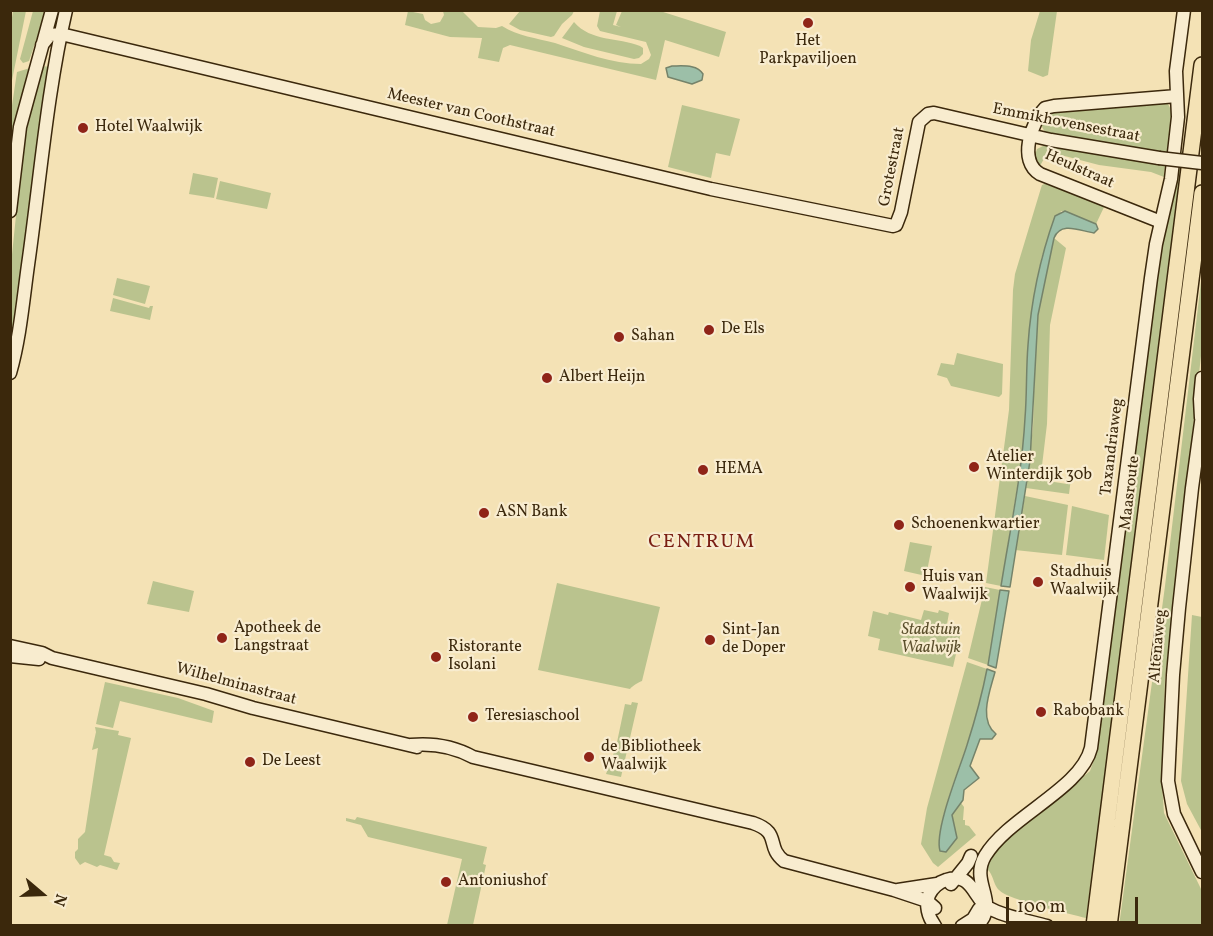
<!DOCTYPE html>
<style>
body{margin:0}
#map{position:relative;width:1213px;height:936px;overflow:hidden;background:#f4e2b5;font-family:Vollkorn,serif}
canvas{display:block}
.frame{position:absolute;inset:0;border:12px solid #3b280c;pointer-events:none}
.north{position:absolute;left:12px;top:864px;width:60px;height:60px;-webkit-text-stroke:4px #f8eccf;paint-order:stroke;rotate:109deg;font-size:16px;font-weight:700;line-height:24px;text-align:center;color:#3b280c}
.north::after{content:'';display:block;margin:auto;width:21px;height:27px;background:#3b280c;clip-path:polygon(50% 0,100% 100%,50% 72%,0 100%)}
.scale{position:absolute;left:1006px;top:897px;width:132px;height:27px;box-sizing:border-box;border:3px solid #3b280c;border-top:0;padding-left:8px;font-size:18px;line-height:21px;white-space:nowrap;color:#3b280c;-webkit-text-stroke:4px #f8eccf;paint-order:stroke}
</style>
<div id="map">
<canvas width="1213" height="936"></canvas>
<div class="frame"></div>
<div class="north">N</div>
<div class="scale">100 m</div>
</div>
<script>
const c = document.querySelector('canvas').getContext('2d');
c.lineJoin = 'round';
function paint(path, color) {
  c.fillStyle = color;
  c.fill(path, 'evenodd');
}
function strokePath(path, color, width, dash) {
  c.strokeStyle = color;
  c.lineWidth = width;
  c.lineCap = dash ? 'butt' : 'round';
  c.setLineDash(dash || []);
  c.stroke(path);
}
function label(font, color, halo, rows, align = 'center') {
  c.font = font + ' Vollkorn,serif';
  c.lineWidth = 4.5;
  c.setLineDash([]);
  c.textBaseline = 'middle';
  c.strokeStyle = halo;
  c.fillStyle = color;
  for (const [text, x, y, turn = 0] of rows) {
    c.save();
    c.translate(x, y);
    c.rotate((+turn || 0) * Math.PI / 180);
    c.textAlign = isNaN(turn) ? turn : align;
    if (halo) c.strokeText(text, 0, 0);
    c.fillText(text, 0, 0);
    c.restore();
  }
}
paint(new Path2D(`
 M13,11h13l-15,74v-61z
 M33,11h13l-17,50 -6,2 -3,-4z
 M520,11v-1l54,1 -2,4 -10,9 -8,12 -3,1 -31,-7 -11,-6z
 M660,11l66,21 -7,25 -54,-17 -9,40 -146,-35 -7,3 -4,14 -21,-4 4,-20 -32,-1 -45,-12 3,-14 15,3 2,6 6,4 9,-2 4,-7 -1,-4h19l16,16 18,1 6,-2c16,10 34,12 53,17 27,9 57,21 86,21l8,-5 2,-4 -5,-13 -46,-11 -3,-5 3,-15h17l-4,14 8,2 -5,-2 6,-14z
 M1040,11h17l-9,64 -5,2 -15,-6 3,-31z
 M574,22c17,20 44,15 66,24l3,2v6l-4,4 -5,1 -50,-12 -22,-9z
 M40,66l13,1 -42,286v-89l15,-145z
 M30,68l-19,131v-87l6,-40z
 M1165,101c13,10 4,37 2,52l-118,-18c-11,-8 -8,-16 -1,-24z
 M682,105l58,14 -10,37 -14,-3 -5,25 -43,-11z
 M1045,145l112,17v3l8,1 -1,11 -13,-5 -52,-7 -42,-11 -1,2 -10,-1 -6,11 -4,-3 -2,-5 3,-9z
 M1177,151l6,1 -70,563 -27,203c-16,-4 -78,-18 -87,-28 -7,-7 -5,-18 -15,-23l10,-17 96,-79 6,-17 63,-504z
 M193,173l25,5 -4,20 -25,-4z
 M220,181l51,12 -4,16 -51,-10z
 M1047,183l58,22 -9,19 -31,-13h-4l-19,45 -7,33 -7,58 -2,69 -6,54 -19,116 -15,-3 23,-173 4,-120 2,-16 26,-86 1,-3z
 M1054,238l12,10 -16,77 -3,99 -6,50 7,2v5l19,3 1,-6h3l-2,16 -43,-6 7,-61 2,-69 3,-43z
 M1202,273v74l-37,332 -3,105 2,29 38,78v34l-83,1 46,-340z
 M117,278l33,8 -5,18 -32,-9z
 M113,298l36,10 1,-2h3l-3,14 -40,-9z
 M957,353l46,11 -1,30 -3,3 -48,-11 -4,-8 -10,-3 4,-12 13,2z
 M1025,496l43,9 -6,50 -47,-5z
 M1072,506l37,9 -5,45 -38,-5z
 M910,542l22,4 -6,30 -22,-5z
 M153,581l41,10 -5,21 -42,-8z
 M557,583l103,24 -18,74c-3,1 -10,5 -12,8l-92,-19z
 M985,587l15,3 -12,75 -20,-7z
 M924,610l14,3 1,-3 10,3 -2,11 15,4 -9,39 -75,-17 2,-11 -12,-3 5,-25 15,4 1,-3 32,8z
 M1192,615l10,2v215l-15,-28 -6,-23z
 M967,662l20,7c-5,27 -12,53 -21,78 -7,21 -32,84 -26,104l6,1c13,-19 9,-15 6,-37l9,-12 3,4 -1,13h2v5l4,1 7,9 -38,32 -5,-4 -12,-19 6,-36z
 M105,682l73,16 36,13 -2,12 -92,-22 -7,27 -17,-4z
 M632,702l6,1 -17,74 -15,-3 10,-27 9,-43 6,1z
 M95,727l24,4 -1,4 13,3 -27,117 7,2 3,5 6,1 -3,7 -17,-5 -3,2 -12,-5 -5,3 -5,-7v-6l3,-3v-10l7,-7 13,-84 -6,2 4,-18z
 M357,817l130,30 -4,17 3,1 -13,60h-26l15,-66 -94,-22 -7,-12 -15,-4v-3l9,2z`), '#bac38e');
const water = new Path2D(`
 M672,66c11,0 25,-2 31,8l-1,6 -10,4 -24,-7 -2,-9z
 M1065,211l31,13 2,5 -4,4c-14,-2 -33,-12 -40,5l-16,77 -8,146 -20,126 -9,-1c9,-56 21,-112 24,-168 2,-24 1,-49 3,-73 3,-45 12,-87 27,-129z
 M1000,590l9,1 -13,77 -8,-3z
 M987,669l8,3c-5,19 -17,48 1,62l-4,5h-12l-10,27 9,12 -15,12 -1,10 -11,15 5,23 -11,14 -6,-1c-6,-21 20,-83 27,-106 8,-25 15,-50 20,-76z`);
paint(water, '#9cbfa8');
strokePath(water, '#75836a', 1.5);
const secondary = new Path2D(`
 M42,45l8,-10 11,-1 650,155 182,37 3,-1 5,-13 18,-90 9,-8 6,-1 117,27 108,18
 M10,211l10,-84 32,-117
 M1161,222l-121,-48c-22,-13 -9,-51 5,-66l9,-2 123,-10
 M10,373c10,-35 13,-72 18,-108 12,-84 19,-173 38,-255
 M1202,415l-10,73 -13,120 -6,67 -5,106 6,33 28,58
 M1201,418l-1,-19 2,-21
 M10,646l32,7 10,5 154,36 47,14 164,39
 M10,656l29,3
 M411,745c22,-2 42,1 62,12l280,66c29,10 12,23 31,38l110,29 33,11 8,7
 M951,884l17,-21 3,-7
 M898,890l39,-6
 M935,926c-7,-9 -10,-21 -6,-31 3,-7 10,-13 17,-15 27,-9 27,19 43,28 16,9 40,13 58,18
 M962,926l11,-7 6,-10
 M977,926c24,-24 -8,-43 8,-70 24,-40 96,-67 106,-108l60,-470 5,-34 15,-65 7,-62 -2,-46 8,-61`);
const highway = new Path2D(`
 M1094,926l108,-861
 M1109,926l93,-733`);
strokePath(secondary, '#3b280c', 15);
strokePath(highway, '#3b280c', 18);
strokePath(secondary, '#f8eccf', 12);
strokePath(highway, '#f4e2b5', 15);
const secondaryBridge = new Path2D(`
 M1159,158l43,5`);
strokePath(secondaryBridge, '#3b280c', 15, []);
strokePath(secondaryBridge, '#f8eccf', 12);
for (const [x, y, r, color] of [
 [808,23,6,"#8f2418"],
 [83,128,6,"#8f2418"],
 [709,330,6,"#8f2418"],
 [619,337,6,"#8f2418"],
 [547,378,6,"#8f2418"],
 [974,467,6,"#8f2418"],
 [703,470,6,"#8f2418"],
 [484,513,6,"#8f2418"],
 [899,525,6,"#8f2418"],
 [1038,582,6,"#8f2418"],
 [910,587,6,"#8f2418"],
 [222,638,6,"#8f2418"],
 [710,640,6,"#8f2418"],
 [436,657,6,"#8f2418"],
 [1041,712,6,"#8f2418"],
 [473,717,6,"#8f2418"],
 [589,757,6,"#8f2418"],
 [250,762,6,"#8f2418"],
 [446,882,6,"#8f2418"]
]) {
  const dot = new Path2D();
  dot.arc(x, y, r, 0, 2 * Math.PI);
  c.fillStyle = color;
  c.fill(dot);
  strokePath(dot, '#f8eccf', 2);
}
label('16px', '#3b280c', '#f8eccf', [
 ["Het",808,42,"center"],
 ["Parkpaviljoen",808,60,"center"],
 ["Hotel Waalwijk",95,128],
 ["De Els",721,330],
 ["Sahan",631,337],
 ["Albert Heijn",559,378],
 ["Atelier",986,458],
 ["Winterdijk 30b",986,476],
 ["HEMA",715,470],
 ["ASN Bank",496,513],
 ["Schoenenkwartier",911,525],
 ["Stadhuis",1050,573],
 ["Waalwijk",1050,591],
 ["Huis van",922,578],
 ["Waalwijk",922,596],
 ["Apotheek de",234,629],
 ["Langstraat",234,647],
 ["Sint-Jan",722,631],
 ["de Doper",722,649],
 ["Ristorante",448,648],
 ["Isolani",448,666],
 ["Rabobank",1053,712],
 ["Teresiaschool",485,717],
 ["de Bibliotheek",601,748],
 ["Waalwijk",601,766],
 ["De Leest",262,762],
 ["Antoniushof",458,882]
], 'left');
label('16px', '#3b280c', '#f8eccf', [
 ["Meester van Coothstraat",471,114,13],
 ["Emmikhovensestraat",1066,124,11],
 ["Grotestraat",893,167,-79],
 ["Heulstraat",1079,170,24],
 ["Taxandriaweg",1113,447,-83],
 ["Maasroute",1131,493,-83],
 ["Altenaweg",1159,646,-85],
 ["Wilhelminastraat",236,685,15]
]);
label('italic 16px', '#5b4f2c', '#f8eccf', [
 ["Stadstuin",931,631],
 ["Waalwijk",931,649]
]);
c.letterSpacing = '1.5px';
label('20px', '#7a1f14', '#f8eccf', [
 ["CENTRUM",702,543]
]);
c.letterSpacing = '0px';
</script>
